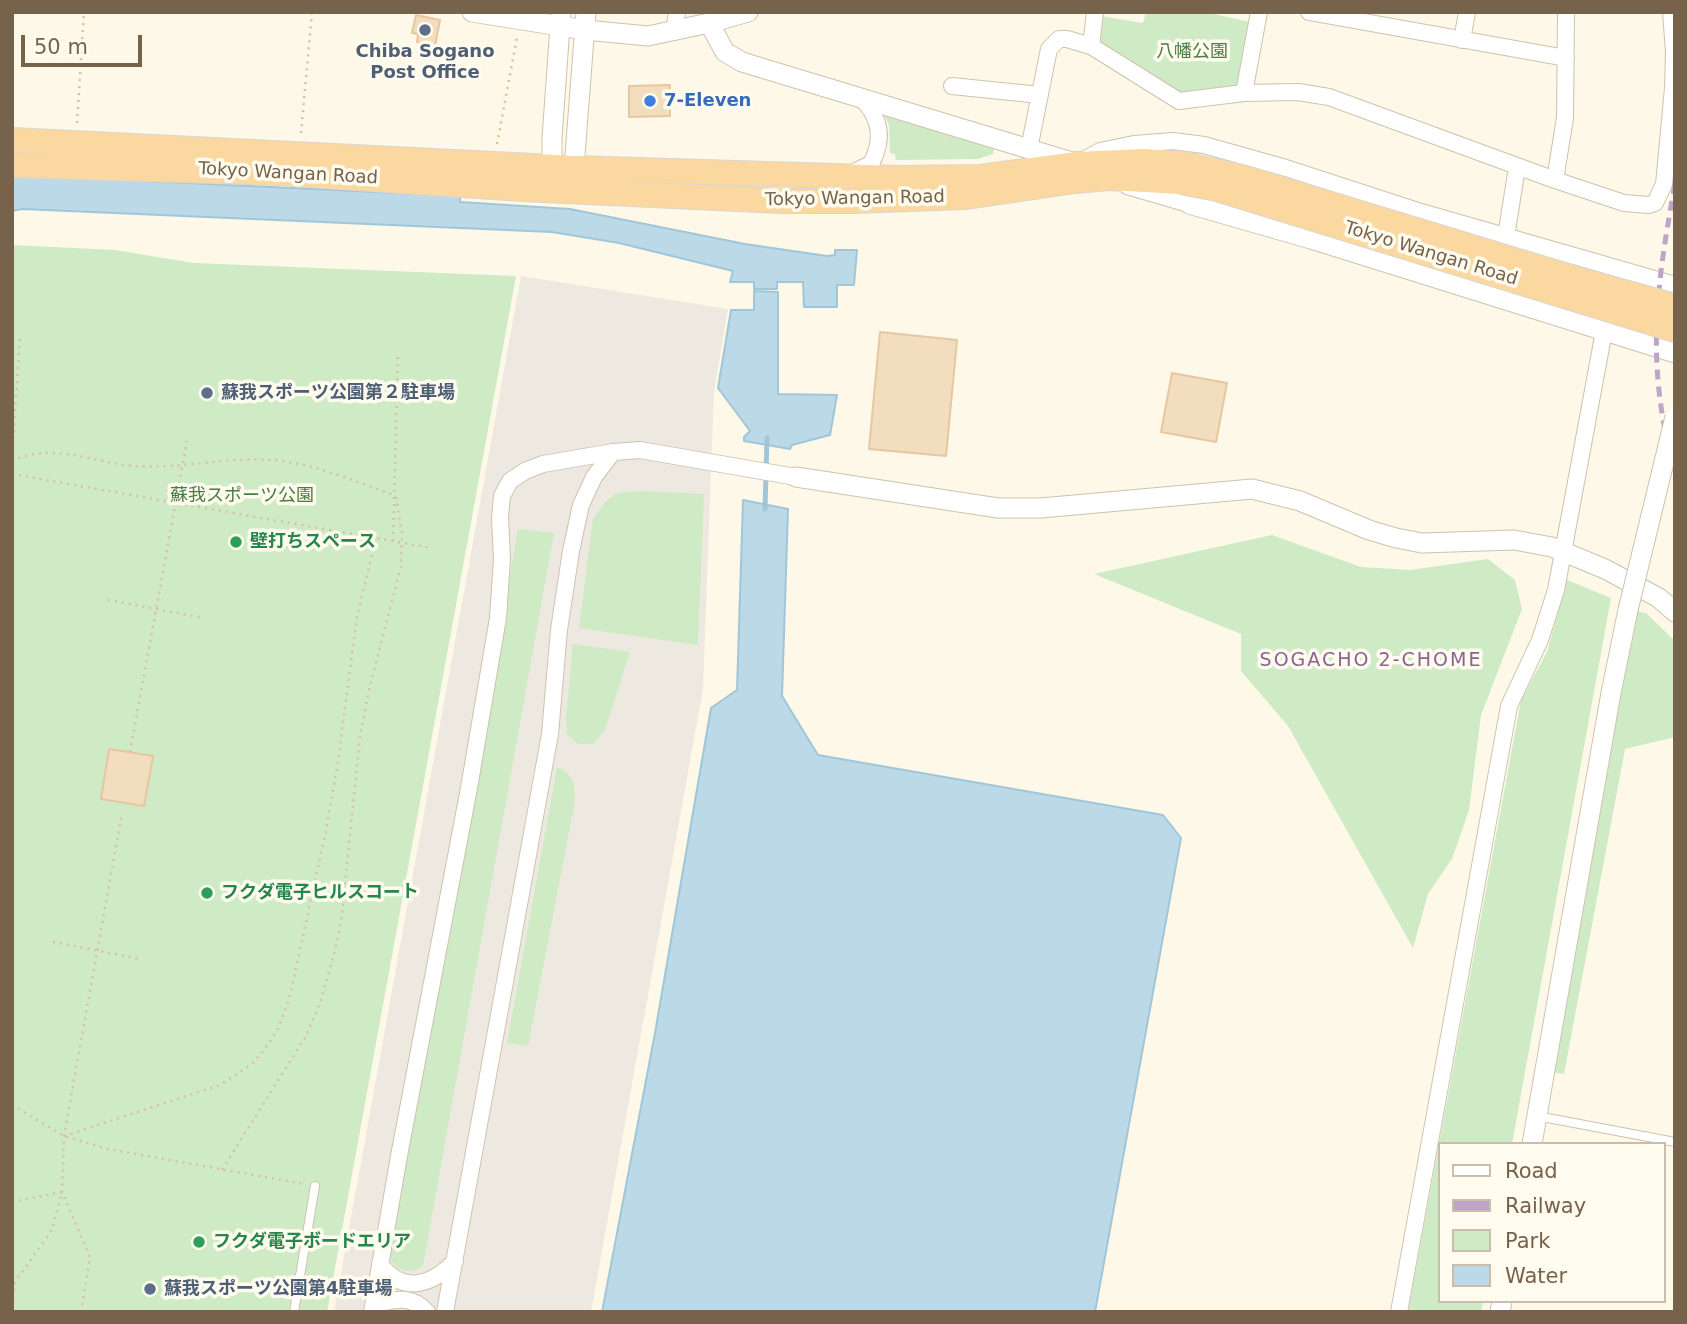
<!DOCTYPE html>
<meta charset="utf-8">
<style>
body{margin:0}
#map{position:relative;width:1687px;height:1324px;overflow:hidden;background:#fdf8e8;font-family:"DejaVu Sans",sans-serif}
canvas{display:block}
.frame{position:absolute;inset:0;border:14px solid #77634b;pointer-events:none}
.legend{position:absolute;left:1438px;top:1142px;width:228px;height:161px;box-sizing:border-box;background:#fffbee;border:2px solid #c9bead;margin:0;padding:9px 12px;list-style:none;font-size:21px;color:#77634b}
.legend li{display:flex;align-items:center;gap:14px;height:35px}
.legend b{width:35px;border:2px solid #c9bead}
.scale{position:absolute;left:21px;top:35px;width:121px;height:32px;box-sizing:border-box;border:4px solid #77634b;border-top:0;padding-left:9px;font-size:21px;line-height:24px;white-space:nowrap;color:#77634b;-webkit-text-stroke:5px #fffbee;paint-order:stroke}
</style>
<div id="map">
<canvas width="1687" height="1324"></canvas>
<div class="frame"></div>
<ul class="legend">
<li><b style="height:9px;background:#fff"></b>Road</li>
<li><b style="height:9px;background:#bea5c7"></b>Railway</li>
<li><b style="height:19px;background:#ceebc5"></b>Park</li>
<li><b style="height:19px;background:#bbd9e7"></b>Water</li>
</ul>
<div class="scale">50 m</div>
</div>
<script>
const c = document.querySelector('canvas').getContext('2d');
c.lineJoin = 'round';
function paint(path, color) {
  c.fillStyle = color;
  c.fill(path, 'evenodd');
}
function strokePath(path, color, width, dash) {
  c.strokeStyle = color;
  c.lineWidth = width;
  c.lineCap = dash ? 'butt' : 'round';
  c.setLineDash(dash || []);
  c.stroke(path);
}
function label(font, color, halo, rows, align = 'center') {
  c.font = font + ' "DejaVu Sans","Noto Sans JP",sans-serif';
  c.lineWidth = 7;
  c.setLineDash([]);
  c.textBaseline = 'middle';
  c.strokeStyle = halo;
  c.fillStyle = color;
  for (const [text, x, y, turn = 0] of rows) {
    c.save();
    c.translate(x, y);
    c.rotate((+turn || 0) * Math.PI / 180);
    c.textAlign = isNaN(turn) ? turn : align;
    if (halo) c.strokeText(text, 0, 0);
    c.fillText(text, 0, 0);
    c.restore();
  }
}
paint(new Path2D(`
 M521,276l207,33 -14,82 -11,298 -112,623h-257z`), '#ede9e1');
paint(new Path2D(`
 M1146,12h59l45,10 -12,65 -56,8 -88,-50 6,-29 43,7z
 M885,116l109,32 -1,6 -15,5 -82,1 -1,-6 -5,-1 -1,-27z
 M12,245l103,5 79,13 322,13 -189,1036h-315z
 M638,491l66,3 -6,151 -119,-17 14,-109 12,-17 12,-9z
 M518,529l36,4 -131,733c-15,10 -28,5 -35,-12z
 M1272,535l89,32 49,3 78,-11 27,21 7,29 -41,106 -12,95 -17,49 -24,35 -15,54 -125,-222 -47,-55v-37l-147,-60z
 M1567,580l44,18 -99,546h-72v157h43l-2,11h-73l113,-612 26,-48z
 M1635,611l11,2 29,28v96l-50,12 -61,325 -13,-2z
 M573,644l57,8 -25,78 -11,14h-16l-11,-10 -1,-15z
 M557,767c17,7 18,18 18,34l-47,245 -21,-3z`), '#ceebc5');
const water = new Path2D(`
 M19,175l441,21v6l110,7 175,35 82,12 8,-1v-5h22l-3,35h-17v22h-33l-1,-25h-26v7h-23v-7h-24l3,-11 -114,-28 -67,-11 -530,-23 -10,2v-35z
 M754,291l24,1v102l59,1 -7,40 -38,10 -2,4 -46,-8v-4l6,-6 -32,-43 13,-78h23z
 M743,500l45,9 -6,187 36,59 345,60 18,23 -86,474h-493l53,-279 56,-325 26,-18z`);
paint(water, '#bbd9e7');
strokePath(water, '#a1c6d9', 2);
strokePath(new Path2D(`
 M765,509l2,-71`), '#a1c6d9', 5);
const building = new Path2D(`
 M416,15l24,5 -5,26 -18,-4 1,-8 -6,-1z
 M670,85v31l-41,1v-31z
 M880,332l77,8 -11,116 -77,-7z
 M1172,373l55,10 -11,59 -55,-10z
 M109,749l44,7 -9,50 -43,-7z`);
paint(building, '#f3ddbf');
strokePath(building, '#e6c79f', 2);
const service = new Path2D(`
 M1537,1116l138,26
 M294,1312l21,-126`);
const minor = new Path2D(`
 M1309,12l257,46
 M674,32l3,-20
 M1462,40l5,-28
 M1091,46l4,-34
 M952,86l88,9
 M1244,93l15,-81
 M1029,149l20,-100 10,-10h8l24,7 88,55 65,-8 54,-1 31,5 226,83 69,23 25,2 6,-2 9,-19 9,-96 1,-36 -3,-40
 M1082,161l18,-10 34,-7 39,-3 31,4 82,23 135,44 254,73
 M852,173l19,-9c12,-23 11,-44 -8,-64
 M1555,180l10,-62 1,-106
 M1127,186l62,18
 M1506,237l11,-70
 M380,1264c23,31 52,21 75,-3
 M372,1312l27,-156 70,-368 29,-170 4,-59 -2,-42 2,-21 8,-15 15,-10 18,-7 70,-12 27,-2 156,27
 M375,1312l6,-9c19,-5 32,-6 46,9
 M445,1312l105,-578 9,-104 12,-79 10,-46 13,-28 19,-25
 M1399,1312l110,-606 31,-66 16,-50 48,-259`);
const tertiary = new Path2D(`
 M472,12l113,18 63,6 61,-13 39,-11
 M709,23l16,29 17,10 330,100
 M556,180l-4,-13v-29l9,-126
 M567,180l7,-12 12,-156
 M1189,204l122,35 364,114
 M796,477l202,31h43l211,-19 48,12 69,29 27,8 26,5 92,-3 38,7 53,22 54,29 16,14
 M1532,1144l79,-451 17,-83
 M1500,1312l2,-11`);
const trunk = new Path2D(`
 M12,140l562,28 324,10 82,-1 97,-13 67,-3 40,3
 M12,165l268,8 243,16 258,12h72l113,-4 109,-16 34,-3 72,4`);
strokePath(service, '#cfc2ad', 10);
strokePath(minor, '#cfc2ad', 18);
strokePath(tertiary, '#cfc2ad', 21);
strokePath(trunk, '#dcd6d0', 26);
strokePath(new Path2D(`
 M77,123l7,-111
 M301,133l11,-121
 M497,144l20,-107
 M12,460l8,-124
 M12,461c40,-19 80,1 121,5 54,4 107,-14 161,-3 33,6 65,20 97,31l5,4 6,35 -1,33 -32,124 -9,46 -19,187 -7,31 -14,49 -14,33 -84,134
 M12,474l420,74
 M393,541l5,-188
 M108,600l96,18
 M130,752l57,-311
 M53,942l88,17
 M12,1105l52,31 44,13 196,35
 M64,1136l156,-51 32,-21 13,-15 12,-18 12,-31 36,-165 12,-67 20,-151 19,-79
 M12,1202l50,-10 -10,38 -37,52 -3,19
 M81,1312l9,-55 -28,-65 2,-56 58,-323`), '#d8c1a1', 2.5, [2, 5]);
strokePath(service, '#fff', 8);
strokePath(minor, '#fff', 16);
strokePath(tertiary, '#fff', 19);
strokePath(trunk, '#fad89f', 24);
strokePath(new Path2D(`
 M1675,184c-19,104 -30,182 0,287`), '#bea5c7', 5, [10, 7]);
const tertiaryBridge = new Path2D(`
 M1628,610l47,-193`);
const trunkBridge = new Path2D(`
 M1184,164l61,14 332,101 98,27
 M1181,182l36,7 458,141`);
strokePath(tertiaryBridge, '#cfc2ad', 21, []);
strokePath(trunkBridge, '#dcd6d0', 26, []);
strokePath(tertiaryBridge, '#fff', 19);
strokePath(trunkBridge, '#fad89f', 24);
for (const [x, y, r, color] of [
 [425,30,7,"#5c6f8a"],
 [650,101,7,"#3f7fe0"],
 [207,393,7,"#5c6f8a"],
 [236,542,7,"#2e9e5b"],
 [207,893,7,"#2e9e5b"],
 [199,1242,7,"#2e9e5b"],
 [150,1289,7,"#5c6f8a"]
]) {
  const dot = new Path2D();
  dot.arc(x, y, r, 0, 2 * Math.PI);
  c.fillStyle = color;
  c.fill(dot);
  strokePath(dot, '#fffbee', 2.5);
}
label('bold 18px', '#4e5e75', '#fffbee', [
 ["Chiba Sogano",425,52,"center"],
 ["Post Office",425,73,"center"],
 ["蘇我スポーツ公園第２駐車場",221,393],
 ["蘇我スポーツ公園第4駐車場",164,1289]
], 'left');
label('18px', '#497d42', '#fffbee', [
 ["八幡公園",1192,52],
 ["蘇我スポーツ公園",242,496]
]);
label('bold 18px', '#366cbe', '#fffbee', [
 ["7-Eleven",664,101]
], 'left');
label('18px', '#77634b', '#fffbee', [
 ["Tokyo Wangan Road",288,174,3],
 ["Tokyo Wangan Road",855,199,-1],
 ["Tokyo Wangan Road",1431,254,17]
]);
label('bold 18px', '#27864d', '#fffbee', [
 ["壁打ちスペース",250,542],
 ["フクダ電子ヒルスコート",221,893],
 ["フクダ電子ボードエリア",213,1242]
], 'left');
c.letterSpacing = '2px';
label('19px', '#8c6394', '#fffbee', [
 ["SOGACHO 2-CHOME",1371,661]
]);
c.letterSpacing = '0px';
</script>
